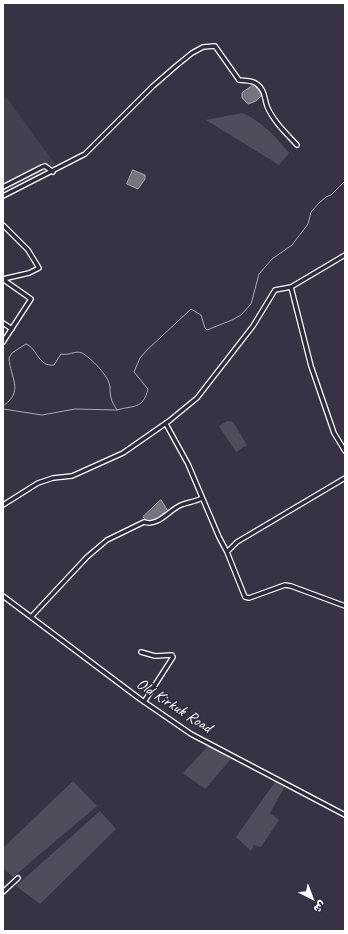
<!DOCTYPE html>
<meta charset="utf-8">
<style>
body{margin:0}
#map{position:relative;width:348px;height:934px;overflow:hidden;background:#373345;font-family:Caveat,"Playpen Sans Arabic",sans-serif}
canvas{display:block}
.frame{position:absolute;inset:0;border:4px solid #fff;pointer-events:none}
.north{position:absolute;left:292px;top:878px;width:40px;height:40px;-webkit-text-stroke:3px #2f2a3d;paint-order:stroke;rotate:138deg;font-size:11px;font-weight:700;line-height:16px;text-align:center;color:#fff}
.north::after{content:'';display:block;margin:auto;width:14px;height:18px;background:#fff;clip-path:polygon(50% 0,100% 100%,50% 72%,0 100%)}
</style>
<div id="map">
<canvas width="348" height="934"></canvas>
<div class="frame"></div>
<div class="north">ش</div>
</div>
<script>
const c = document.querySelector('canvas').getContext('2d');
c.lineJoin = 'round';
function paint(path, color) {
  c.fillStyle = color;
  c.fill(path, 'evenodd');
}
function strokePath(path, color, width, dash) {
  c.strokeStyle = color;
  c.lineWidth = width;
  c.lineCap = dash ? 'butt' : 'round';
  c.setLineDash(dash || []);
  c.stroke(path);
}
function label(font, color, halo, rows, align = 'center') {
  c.font = font + ' Caveat,sans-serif';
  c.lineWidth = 3;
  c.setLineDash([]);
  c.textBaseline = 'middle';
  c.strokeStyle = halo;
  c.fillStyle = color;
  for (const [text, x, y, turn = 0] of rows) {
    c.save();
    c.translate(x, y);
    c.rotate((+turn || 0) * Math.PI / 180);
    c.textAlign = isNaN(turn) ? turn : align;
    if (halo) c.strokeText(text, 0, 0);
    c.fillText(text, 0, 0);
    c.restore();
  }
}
paint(new Path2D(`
 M7,98l50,69 -54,28v-96z`), '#444051');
paint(new Path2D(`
 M242,113c20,8 34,24 47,40l-10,12 -73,-45z
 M227,421l6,1 14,23 -11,7 -17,-26z
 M209,745l22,14 -26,30 -22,-16z
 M73,781l24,25 -84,71 -10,-9v-20z
 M275,782l10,4 -15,27 9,7 -18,27 -7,-2 -3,6 -15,-14z
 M100,811l16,18 -76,75 -24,-18z`), '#514c5c');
const water = new Path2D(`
 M252,86h3l7,9 -6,6 -8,3 -6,-6v-5z
 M133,170l12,5v4l-7,10 -11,-5z
 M161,500l7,11 -19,13 -6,-7z`);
paint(water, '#76737f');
strokePath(water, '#adabb2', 1);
strokePath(new Path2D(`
 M3,406c22,-15 7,-28 6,-48l3,-5 14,-9c12,5 12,23 28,21l7,-11c8,2 14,-4 21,-1 9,5 27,23 28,34 0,9 1,14 7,23 16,-5 26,0 31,-21l-14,-17 6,-14 7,-8 44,-41 10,6 4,13 2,2 25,-10 9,-5 10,-11 8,-30 13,-15 20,-14 16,-21 3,-12 8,-9 7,-6 5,-2 14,-14
 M3,409l39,6 33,-6 42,1`), '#adabb2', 1);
const minor = new Path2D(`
 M3,187l39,-20 3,-1 8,6
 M3,196l82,-42 68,-68 23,-20 16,-13 11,-6 12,-1 24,34c7,1 13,0 18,4 8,6 7,13 10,22 6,15 19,27 30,39
 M3,225l25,25 11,18 -10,5 -26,6
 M291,287l20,79 23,67 11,18
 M3,323l9,6
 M3,342l28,-43 -27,-19
 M166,424l22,40 31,73 8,15
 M345,478l-108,64 -10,10 18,45 4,1 36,-13 6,1 54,20
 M3,505l35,-22 15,-5 19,-2 51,-23 46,-32 28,-23 56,-72 22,-36 16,-3 54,-32
 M3,596l137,103 51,35 154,81
 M31,617l56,-60 20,-17 37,-18c14,5 25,-12 37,-17 7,-3 14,-3 21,-7
 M141,652l14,4 17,-1 1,2 -29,45
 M3,892l15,-14`);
strokePath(minor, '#fff', 6);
strokePath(minor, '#2f2a3d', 3.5);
label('16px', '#fff', '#2f2a3d', [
 ["Old Kirkuk Road",174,706,33]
]);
</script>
